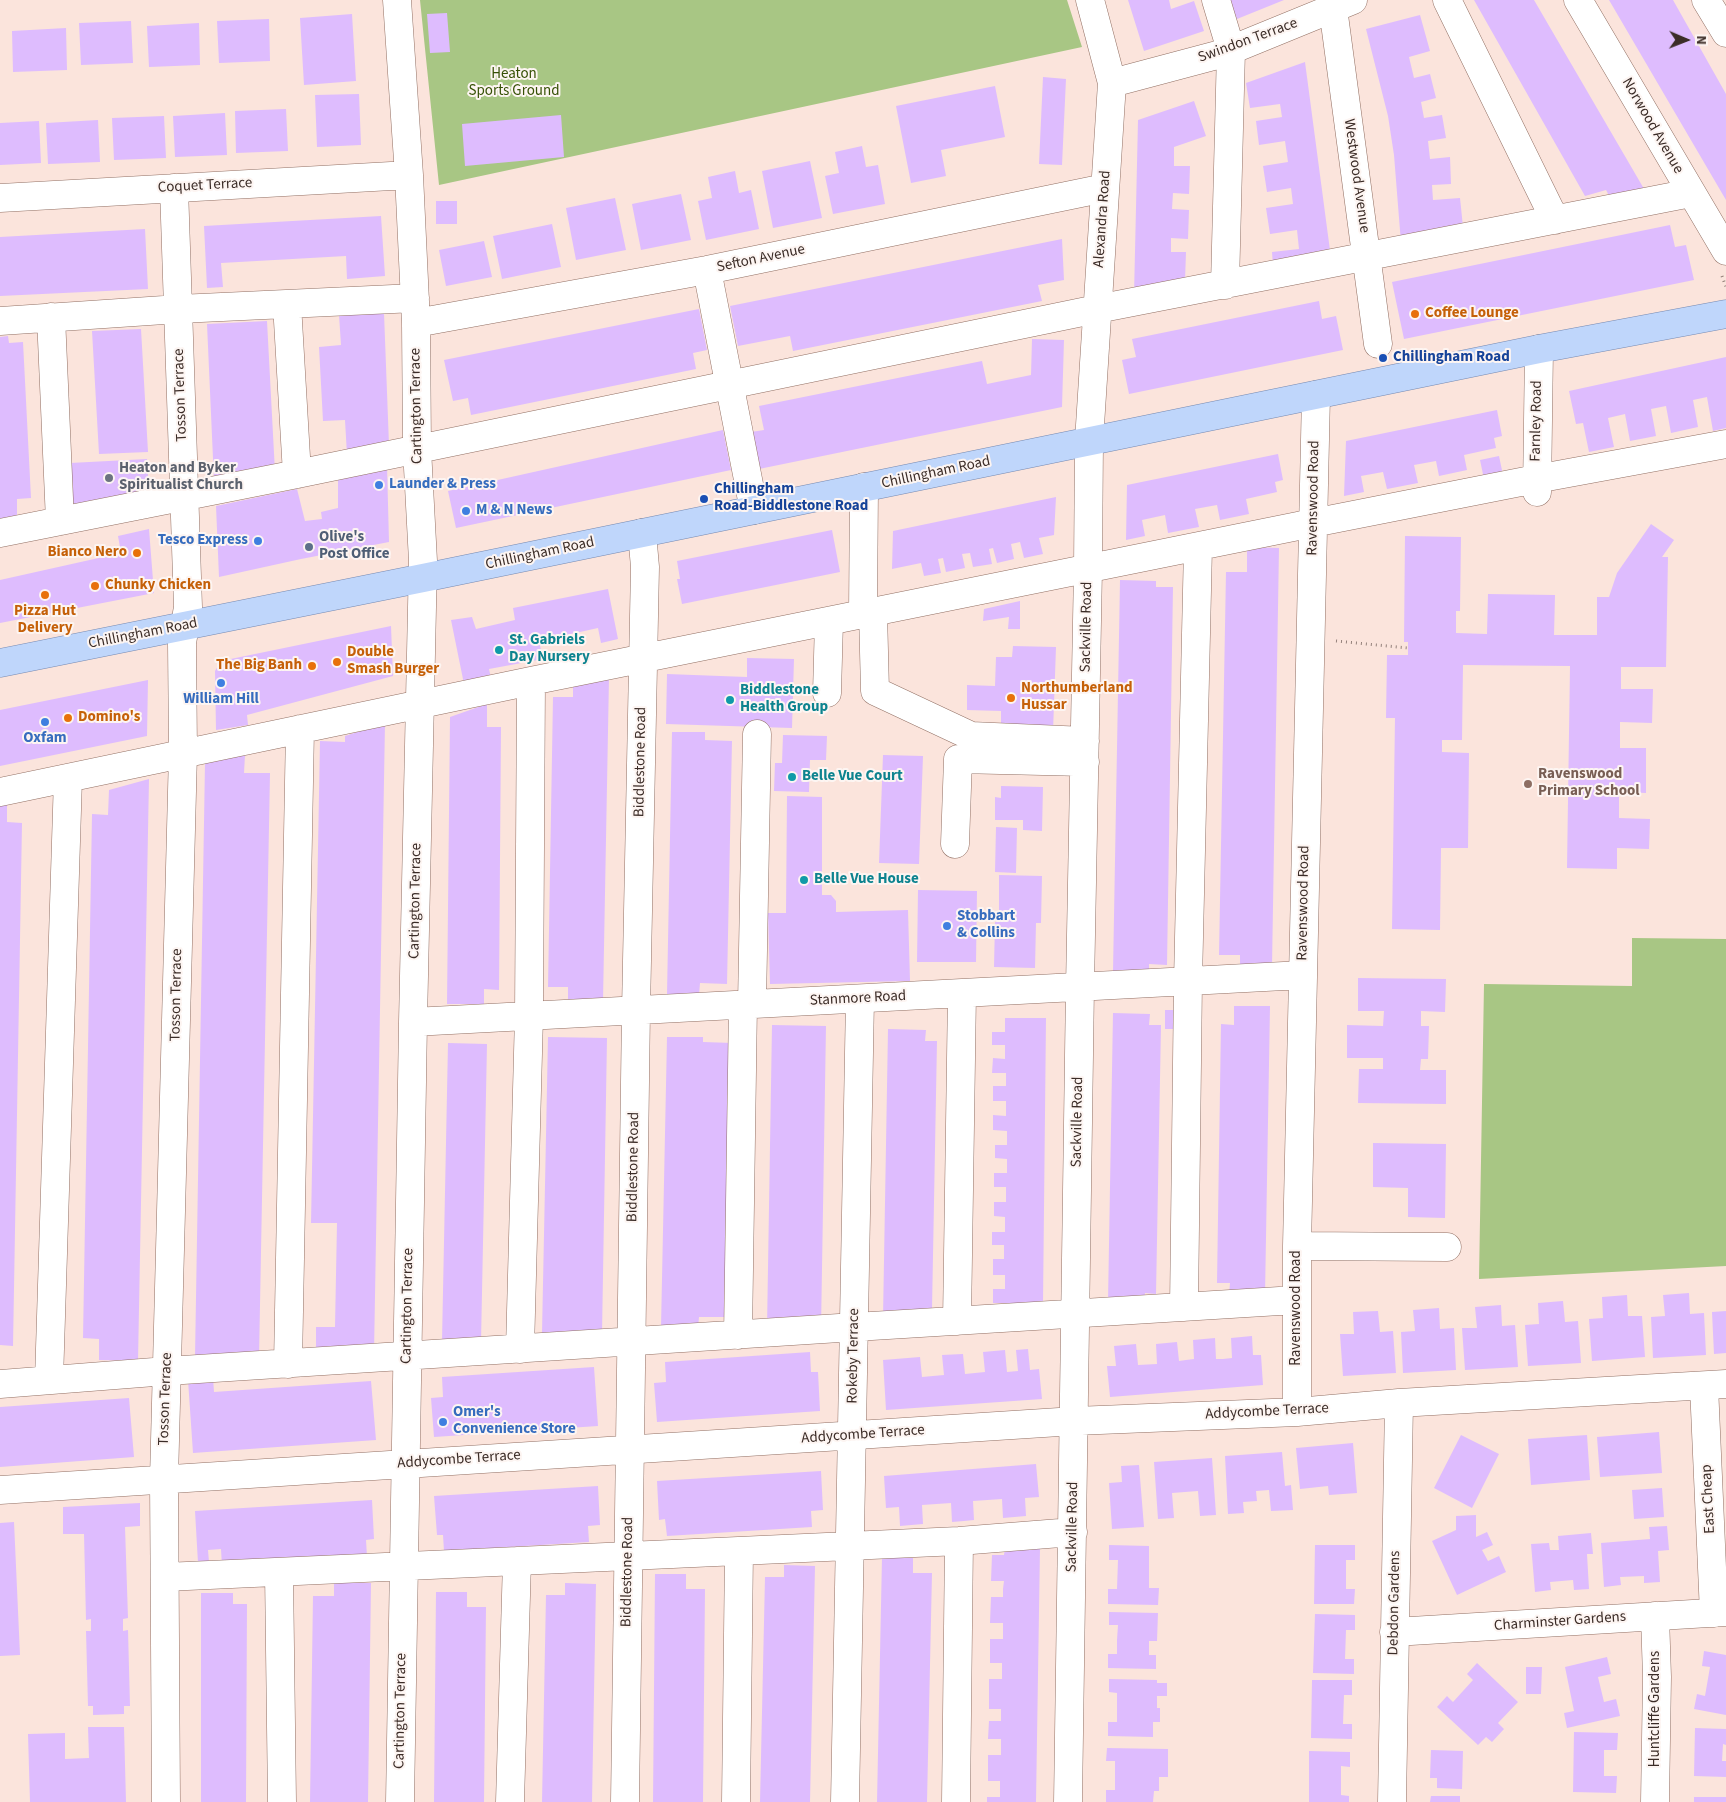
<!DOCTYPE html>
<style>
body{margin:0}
#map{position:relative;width:1726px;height:1802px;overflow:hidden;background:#fbe4dc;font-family:"Source Sans 3",sans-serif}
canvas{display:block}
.north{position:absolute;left:1661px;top:15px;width:50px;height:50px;-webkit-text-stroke:4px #fdf5f2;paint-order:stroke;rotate:91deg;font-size:14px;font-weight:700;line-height:20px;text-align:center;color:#3b2c27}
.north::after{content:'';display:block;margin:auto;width:18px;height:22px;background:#3b2c27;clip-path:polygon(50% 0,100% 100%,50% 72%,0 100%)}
</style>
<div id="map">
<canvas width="1726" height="1802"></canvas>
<div class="north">N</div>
</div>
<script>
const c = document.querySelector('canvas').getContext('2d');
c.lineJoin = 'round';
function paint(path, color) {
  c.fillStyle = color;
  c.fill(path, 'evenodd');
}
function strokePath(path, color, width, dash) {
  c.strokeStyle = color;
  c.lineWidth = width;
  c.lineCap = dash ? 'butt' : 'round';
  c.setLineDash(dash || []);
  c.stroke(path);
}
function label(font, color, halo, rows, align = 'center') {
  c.font = font + ' "Source Sans 3",sans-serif';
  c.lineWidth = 4;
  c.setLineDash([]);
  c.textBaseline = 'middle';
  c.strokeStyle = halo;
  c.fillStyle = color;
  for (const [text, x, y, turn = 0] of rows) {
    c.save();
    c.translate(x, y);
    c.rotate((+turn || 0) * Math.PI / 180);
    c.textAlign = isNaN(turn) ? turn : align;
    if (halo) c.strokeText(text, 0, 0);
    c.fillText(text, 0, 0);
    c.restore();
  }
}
paint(new Path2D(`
 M420,0h647l15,47 -643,138z
 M1632,938l94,1v327l-247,13 5,-295 148,2z`), '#a8c684');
paint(new Path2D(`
 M1128,0h41l2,9 23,-8 10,30 -60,20z
 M1229,0h55l-47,19z
 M1474,0h60l113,194 -34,9 -7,-13 -21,6z
 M1609,0h64l53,94v106z
 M447,13l3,39 -20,1 -3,-39z
 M352,14l4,67 -52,4 -4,-67z
 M1420,15l10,36 -21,6 5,21 16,-4 6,24 -15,4 3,16 18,-3 4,23 -18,3 2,18 20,-2 1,27 -19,1 1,15 27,-2 3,29 -28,2 1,12 -35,2 -7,-88 -6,-39 -22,-87z
 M269,19l1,42 -51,2 -2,-42z
 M131,21l2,42 -52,2 -2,-42z
 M199,23l1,42 -51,2 -2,-41z
 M66,28l1,42 -54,2 -1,-41z
 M1305,62l26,196 -58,8 -1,-14 27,-3 -2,-19 -27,4 -4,-26 27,-4 -2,-16 -24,4 -4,-26 25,-4 -3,-21 -26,4 -3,-24 26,-4 -2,-13 -30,4 -4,-25z
 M1043,77l23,2 -4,86 -23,-1z
 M995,86l10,51 -64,13 5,26 -35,7 -15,-77z
 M359,94l2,51 -44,2 -2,-52z
 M1194,101l12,35 -32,11v19h16l-1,28 -16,-1 -1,16 17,1 -1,29 -17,-1v14h15l-1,29h-15v11l-36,3 4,-175z
 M286,109l2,42 -52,2 -1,-42z
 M225,113l2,42 -52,2 -2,-41z
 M561,115l3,42 -99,9 -3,-42z
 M164,116l2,42 -52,2 -2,-42z
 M98,120l2,42 -52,2 -2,-41z
 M39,121l2,42 -41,2v-42z
 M862,146l4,21 12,-2 7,39 -52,10 -8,-38 14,-3 -4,-21z
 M810,161l12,57 -49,10 -11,-57z
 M735,171l4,22 12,-3 8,39 -53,11 -8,-39 14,-3 -4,-21z
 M681,194l10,46 -50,10 -9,-46z
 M615,198l11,52 -50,10 -10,-52z
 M436,201h21v23h-21z
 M381,216l4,60 -38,3 -1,-23 -125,7 2,24 -16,1 -3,-62z
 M552,224l9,43 -59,12 -9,-43z
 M1670,225l5,22 11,-2 8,35 -290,59 -12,-57z
 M145,229l3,60 -148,7v-59z
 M1062,239l2,41 -26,5 4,16 -249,50 -3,-15 -52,10 -8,-40z
 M484,241l8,36 -46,9 -7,-36z
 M1319,301l3,18 14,-3 7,34 -214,44 -7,-34 14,-3 -4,-18z
 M699,309l8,41 -14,3 3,16 -225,46 -3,-17 -15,3 -9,-41z
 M384,313l5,132 -42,10 -2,-35 -22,1 -4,-74 22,-2 -2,-30z
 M267,321l8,151 -61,9 -7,-157z
 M141,329l7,123 -49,2 -7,-123z
 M8,336l1,7 14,-1 8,156 -14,1v21l-17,4v-187z
 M1032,339l32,1 -2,67 -303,62 -8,-37 13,-2 -5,-24 223,-45 5,23 44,-9z
 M1726,357v71l-13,3 -6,-34 -14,3 5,27 -27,6 -5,-27 -15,3 5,27 -26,5 -5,-27 -17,4 6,29 -25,5 -6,-29 -7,1 -7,-33z
 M1497,410l5,26 -8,2 2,10 -32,7 3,15 -28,6 -3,-15 -22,4 4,18 -31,6 -4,-17 -22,4 3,16 -20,4 2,-55z
 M723,430l8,40 -275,58 -8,-37z
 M1278,454l5,26 -8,2 2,10 -31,7 3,15 -29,6 -3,-15 -22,4 4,18 -31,6 -3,-18 -23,5 3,16 -19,4 1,-55z
 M1499,456l4,19 -19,4 -4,-19z
 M147,459l2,34 -76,21 -3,-51z
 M387,466l2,76 -88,17 -82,18 -3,-71 81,-17 8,32 17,-2 -1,-7 17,-4v-31z
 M1056,497l-2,38 -15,3 4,16 -19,4 -4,-16 -9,2 3,15 -17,4 -4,-15 -4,1 3,15 -19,3 -3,-14 -8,1 3,14 -19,4 -3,-14 -5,1 3,14 -17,3 -3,-13 -29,6 1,-38z
 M1651,524l23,16 -12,17h6l-2,110h-45v22h32l-1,34 -32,-1v26h26v45l-27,-1v26l31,1 -1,30 -32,-1v21l-50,-1 3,-202 -107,-1 -1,75h-20v12l27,1 -1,95h-27l-1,82 -48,-1 3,-211h-9l1,-63h21v-13h-4l1,-106 56,1 -1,74h-4v22l31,1 1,-40 67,1 -1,40h43v-38h12l8,-24z
 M149,529l5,64 -154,30v-43l121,-27 -3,-17z
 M832,530l8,42 -158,32 -5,-25h3l-3,-18z
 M1247,547l32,1 -7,418 -32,-1v-10h-21l7,-383h21z
 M1120,580l36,1v6h17l-6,378 -18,-1v9l-36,-1z
 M608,589l10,50 -17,4 -3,-15 -59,13 4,18 -54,10 2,9 -27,6 -13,-64 21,-3 4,12 39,-9 -2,-12z
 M1020,601v28h-12l1,-12 -26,4 1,-12z
 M391,626l2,50 -146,39 1,10 -32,5 -1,-59 6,-10z
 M1013,646l43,1 -3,85 -52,-1v-20l-34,-1v-25l28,1 1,-29h16z
 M747,658l47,1 -2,69 -126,-4 1,-50 80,3z
 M609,677l-6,324 -35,-1v-13h-20l5,-290h20v-13z
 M148,680l-1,56 -147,30v-56z
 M487,704v23h14l-2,263 -15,-1v15h-37l3,-287z
 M385,723l-11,630 -58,-1v-25h19l2,-104h-26l9,-482 25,1v-6z
 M672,732h33v8l27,1 -5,243 -27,-1 -1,12 -32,-1z
 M783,735l44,1 -1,24h-16l-1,32 -35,-1 1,-28h7z
 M245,755l-1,18h26l-11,585 -64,-1 10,-594z
 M883,755l40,1 -4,108 -40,-1z
 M149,779l-11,582 -39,-1v-21l-16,-1 9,-524 16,1 1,-25z
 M1001,786l42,1 -1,44 -19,-1v-10h-28v-23l6,1z
 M787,796l35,1v98h9l5,6v11l72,-2 2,71 -140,3 -2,-71h18z
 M7,803v19l15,1 -9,523 -13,-1v-539z
 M996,827l21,1 -1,45 -21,-1z
 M999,875l43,1 -1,47h-5l-1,45 -41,-1 1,-45h4z
 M918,890l59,1 -1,71h-59z
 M1358,978l88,1 -1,33 -24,-1v15h8l-1,33h-7l-1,11h26v34l-88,-1 1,-34h24v-11h-36v-33l36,1 1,-15h-26z
 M1234,1006h36l-5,289 -36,-1 1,-11h-13l4,-259 13,1z
 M1165,1010h14v19h-14z
 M1113,1013l37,1 -1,11h12l-5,269 -11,-1 -1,10 -36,-1z
 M1005,1018h41l-3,285h-50v-14h12v-14h-12v-16h11v-14h-12v-13h13v-15l-11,-1v-14h12v-15h-12v-14h13v-14l-12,-1v-13h12v-14l-14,-1v-15l13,1v-15h-13v-15h13v-13h-14l1,-15 12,1v-14h-13v-13h13z
 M772,1025l54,1 -5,303 -54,-1z
 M888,1029l38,1 -1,11h12l-5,268h-11v9h-38z
 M548,1037l59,1 -5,296 -60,-1z
 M667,1037h36v5l30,1 -5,274h-29l-1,11 -37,-1z
 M448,1043l39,1 -6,298 -39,-1z
 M1373,1143l73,1 -1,74 -37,-1v-29l-35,-1z
 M1689,1293l1,21 14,-1 2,42 -53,3 -2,-41 14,-1 -2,-21z
 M1627,1295l1,21h14l3,41 -53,4 -3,-42 14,-1 -1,-21z
 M1563,1301l2,21 13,-1 3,42 -53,3 -3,-41 14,-1 -1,-21z
 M1501,1305l1,21 13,-1 3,42 -53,3 -3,-42h15l-2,-21z
 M1439,1308l1,21 14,-1 2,42 -53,3 -2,-41 14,-1 -2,-21z
 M1378,1311l2,21 13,-1 3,42 -53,3 -3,-42h14l-1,-22z
 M1726,1311v42l-12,1 -2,-42z
 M1252,1336l1,19h8l2,30 -153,12 -3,-31h9l-2,-20 22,-2 2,21 19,-1 -1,-20 21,-2 2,19 7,-1 8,-1 -1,-19 22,-2 1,21h7l9,-1 -1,-20z
 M1028,1349l2,21 9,-1 3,30 -156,11 -3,-50 37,-3 2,20 22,-2 -2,-20 21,-1 2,20 20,-2 -2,-20 22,-2 2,22 11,-1 -2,-21z
 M810,1352l1,20h7l2,39 -163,11 -3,-39 12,-1 -1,-20z
 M594,1367l4,59 -164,11 -3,-39 12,-1 -1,-20z
 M213,1378l1,14 157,-11 5,59 -183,13 -5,-73z
 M129,1398l5,59 -134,10v-60z
 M1659,1432l3,41 -62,4 -3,-40z
 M1461,1435l38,19 -27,54 -38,-20z
 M1587,1435l3,45 -59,5 -3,-46z
 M1353,1443l4,50 -28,2 -1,-9 -28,3 -4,-41z
 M1282,1452l3,34 6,-1 2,25 -22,1 -2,-21 -13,1 1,10 -14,1 1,11 -16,1 -3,-58z
 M1212,1458l4,57 -16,1 -2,-25 -26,2 2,25 -16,1 -4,-57z
 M1036,1464l3,33 -14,1 1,18 -23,2 -1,-19 -29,2 1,19 -10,1 -12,1 -1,-19 -29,2 1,19 -23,2 -1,-19 -13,1 -2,-32z
 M1139,1465l5,62 -32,2 -3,-46 13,-1 -1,-16z
 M821,1471l2,39 -12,1 1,16 -145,9 -2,-17 -6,1 -2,-39z
 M598,1486l2,39 -12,1 1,16 -145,9 -1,-16h-6l-3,-39z
 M1662,1488l2,29 -30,2 -2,-29z
 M372,1500l2,39 -8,1 1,17 -145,9 -1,-17 -13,1 1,12 -11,1 -3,-52z
 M140,1503v23l-15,1 3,91 -5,1v12l5,-1 2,76h-6v8l-31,1v-9h-5l-2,-75h5v-12l-5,1 -2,-86h-21v-27z
 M1476,1515v22l11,-5 6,13 -11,5 6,11 11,-5 7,16 -49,23 -25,-54 24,-11v-14z
 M14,1522l6,133 -20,1v-133z
 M1667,1526l2,24 -11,1 2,31 -16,1v-7l-24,1 1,8 -17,2 -3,-44 49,-4 -1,-12z
 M1591,1533l2,21h-6l2,35 -15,1 -1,-10 -23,2 1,8 -16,2 -4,-48 18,-1 1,7h9l-1,-14z
 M1109,1545l40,1v42h10l-1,17 -50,-1v-15h9l1,-29h-9z
 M1315,1545h40v15h-9v29h9l-1,15h-40z
 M1005,1547l35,1 -4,254h-49v-5h13v-16h-12v-26h13v-16h-13l1,-18h12v-12h-12v-30h13v-16h-12v-24h13v-16h-13l1,-26h12v-8l1,-8h-13l1,-26h12z
 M882,1557l31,1v15h19l-5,229h-50z
 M784,1565l31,1 -5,236h-50l5,-225h19z
 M655,1574h31v15h19l-2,213h-50z
 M334,1582l37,1 -3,219h-58l3,-206h21z
 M565,1583l31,1 -4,218h-50l4,-207h19z
 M436,1592h31v15h19l-2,195h-50z
 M201,1593h32v11h14l-1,198h-45z
 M1109,1612l49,1 -1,28h-8v14h7v14l-48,-1v-14h9v-14l1,-15h-9z
 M1315,1614l40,1v15h-9l-1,29h9v15l-41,-1z
 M1704,1651l22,4v60l-32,-6 3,-15 8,2 5,-29 -8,-1z
 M1607,1657l4,17 -13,3 6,25 12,-3 4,17 -53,12 -3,-15 10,-2 -9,-44z
 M1477,1663l41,39 -20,21 6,6 -12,13 -6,-5 -8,8 -41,-38 10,-11 6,6 20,-22 -6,-6z
 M1526,1667h16l-1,27h-15z
 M1109,1679l48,1v3h10v13h-10v12h3v14h-7v15l-45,-1v-14h9v-29l-8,-1z
 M1312,1680h40v15h-8l-1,29h9v15l-41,-1z
 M88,1727h36l2,75h-96l-2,-68 37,-1v26l24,-1z
 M1695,1728l31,1v16l-3,-1 -1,17h4v16l-32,-1z
 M1574,1732l44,1 -1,17h-13v26h13l-1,17 -43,-1z
 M1107,1748l61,1v28h-9v14h-5l-1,11h-47v-12h9v-29h-9z
 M1431,1750l32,1 -1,38 -25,-1v-10h-7z
 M1309,1751l41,1v15l-9,-1v29l8,1v6h-40z
 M1431,1796h29v6h-30z
 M1694,1797h32v5h-32z`), '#debcfe');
const minor = new Path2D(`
 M397,0l12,175 7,148 1,126 6,112 -10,461 -13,780
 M1216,0l15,50 -6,235
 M1447,0l108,220
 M1578,0l148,251
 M1706,0l20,33
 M1333,8l45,336
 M1112,83l109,-29 132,-54
 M0,198l409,-23
 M707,270l47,240
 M287,304l10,170
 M51,317l9,204
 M0,321l179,-12 236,-11
 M416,323l291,-53 398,-82
 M1537,492l2,-143
 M0,533l297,-59 800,-165 594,-116
 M873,612l2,79 96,45 114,5
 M863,614l1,-127
 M827,693l2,-72
 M0,792l531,-111 782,-158 223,-44 190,-35
 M955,844l3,-85 127,3
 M752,1004l5,-270
 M413,1022l890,-47
 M1297,1246l150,1
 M1184,1307l4,-326 10,-434
 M957,1321l5,-328
 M738,1335l5,-331
 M520,1349l9,-333 2,-335
 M288,1364l12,-635
 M49,1380l19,-602
 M0,1384l167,-13 688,-44 441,-27
 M1704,1386l10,227
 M1297,1412v-166l19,-851
 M0,1490l1075,-69 222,-9 102,-9 327,-19
 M279,1572l3,230
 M165,1577l794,-36 114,-9
 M1655,1616l2,61 -2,125
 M1394,1632l332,-20
 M166,1802l-2,-323 19,-726 -1,-110 6,-36 -14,-419
 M510,1802l7,-241
 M625,1802l11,-792 9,-443 -3,-34
 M736,1802l3,-251
 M845,1802l15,-803
 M956,1802l3,-261
 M1068,1802l12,-815 8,-418 1,-128 23,-358 -22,-83
 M1392,1802l7,-399`);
const major = new Path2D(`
 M0,663l423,-85 1116,-229 187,-35`);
strokePath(minor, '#927064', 29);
strokePath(major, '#7689b0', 29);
strokePath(new Path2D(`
 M1722,276l4,11
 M1336,641l72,7`), '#94817b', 3, [1, 4]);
strokePath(minor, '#fff', 28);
strokePath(major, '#bfd6fb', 28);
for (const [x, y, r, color] of [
 [1415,314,5,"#e8710a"],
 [1383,358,5,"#1a4fb4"],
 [109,478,5,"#6b7280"],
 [379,485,5,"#3f7fe0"],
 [704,499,5,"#1a4fb4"],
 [466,511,5,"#3f7fe0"],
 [258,541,5,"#3f7fe0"],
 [309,547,5,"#5c6f8a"],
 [137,553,5,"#e8710a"],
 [95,586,5,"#e8710a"],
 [45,595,5,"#e8710a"],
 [499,650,5,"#0f9aa8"],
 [337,662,5,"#e8710a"],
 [312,666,5,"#e8710a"],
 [221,683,5,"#3f7fe0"],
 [1011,698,5,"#e8710a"],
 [730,700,5,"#0f9aa8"],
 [68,718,5,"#e8710a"],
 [45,722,5,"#3f7fe0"],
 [792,777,5,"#0f9aa8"],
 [1528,784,5,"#8d6e63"],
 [804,880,5,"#0f9aa8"],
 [947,926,5,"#3f7fe0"],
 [443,1422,5,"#3f7fe0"]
]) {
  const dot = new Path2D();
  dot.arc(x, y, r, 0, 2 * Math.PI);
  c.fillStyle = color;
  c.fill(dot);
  strokePath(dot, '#fdf5f2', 2);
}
label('15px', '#3b2c27', '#fdf5f2', [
 ["Swindon Terrace",1248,41,-20],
 ["Norwood Avenue",1652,126,60],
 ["Westwood Avenue",1356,176,82],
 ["Coquet Terrace",205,186,-3],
 ["Alexandra Road",1103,219,-86],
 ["Sefton Avenue",761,259,-12],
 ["Tosson Terrace",181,395,-92],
 ["Cartington Terrace",417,406,-91],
 ["Farnley Road",1537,421,-89],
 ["Chillingham Road",936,473,-12],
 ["Ravenswood Road",1314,498,-89],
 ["Chillingham Road",540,554,-12],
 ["Sackville Road",1087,627,-89],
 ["Chillingham Road",143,634,-11],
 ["Biddlestone Road",641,762,-89],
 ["Cartington Terrace",416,901,-89],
 ["Ravenswood Road",1304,903,-89],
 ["Tosson Terrace",177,995,-89],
 ["Stanmore Road",858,999,-3],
 ["Sackville Road",1078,1122,-89],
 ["Biddlestone Road",634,1167,-89],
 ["Cartington Terrace",408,1306,-89],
 ["Ravenswood Road",1297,1308,-90],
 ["Rokeby Terrace",854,1356,-89],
 ["Tosson Terrace",166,1399,-88],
 ["Addycombe Terrace",1267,1412,-3],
 ["Addycombe Terrace",863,1435,-4],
 ["Addycombe Terrace",459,1460,-4],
 ["East Cheap",1709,1499,-93],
 ["Sackville Road",1073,1527,-89],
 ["Biddlestone Road",628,1572,-89],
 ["Debdon Gardens",1395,1603,-89],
 ["Charminster Gardens",1560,1622,-4],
 ["Huntcliffe Gardens",1656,1709,-90],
 ["Cartington Terrace",401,1711,-89]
]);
label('15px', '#365105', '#fdf5f2', [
 ["Heaton",514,75],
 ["Sports Ground",514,92]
]);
label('bold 15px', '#c56008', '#fdf5f2', [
 ["Coffee Lounge",1425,314],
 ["Bianco Nero",127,553,"right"],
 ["Chunky Chicken",105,586],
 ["Pizza Hut",45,612,"center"],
 ["Delivery",45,629,"center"],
 ["Double",347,653],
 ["Smash Burger",347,670],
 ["The Big Banh",302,666,"right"],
 ["Northumberland",1021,689],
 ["Hussar",1021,706],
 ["Domino's",78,718]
], 'left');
label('bold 15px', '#164399', '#fdf5f2', [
 ["Chillingham Road",1393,358],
 ["Chillingham",714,490],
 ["Road-Biddlestone Road",714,507]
], 'left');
label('bold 15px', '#5b616d', '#fdf5f2', [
 ["Heaton and Byker",119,469],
 ["Spiritualist Church",119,486]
], 'left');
label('bold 15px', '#366cbe', '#fdf5f2', [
 ["Launder & Press",389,485],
 ["M & N News",476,511],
 ["Tesco Express",248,541,"right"],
 ["William Hill",221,700,"center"],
 ["Oxfam",45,739,"center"],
 ["Stobbart",957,917],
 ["& Collins",957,934],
 ["Omer's",453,1413],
 ["Convenience Store",453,1430]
], 'left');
label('bold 15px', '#4e5e75', '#fdf5f2', [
 ["Olive's",319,538],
 ["Post Office",319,555]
], 'left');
label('bold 15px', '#0d838f', '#fdf5f2', [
 ["St. Gabriels",509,641],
 ["Day Nursery",509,658],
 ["Biddlestone",740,691],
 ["Health Group",740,708],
 ["Belle Vue Court",802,777],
 ["Belle Vue House",814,880]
], 'left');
label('bold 15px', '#785e54', '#fdf5f2', [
 ["Ravenswood",1538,775],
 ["Primary School",1538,792]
], 'left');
</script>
